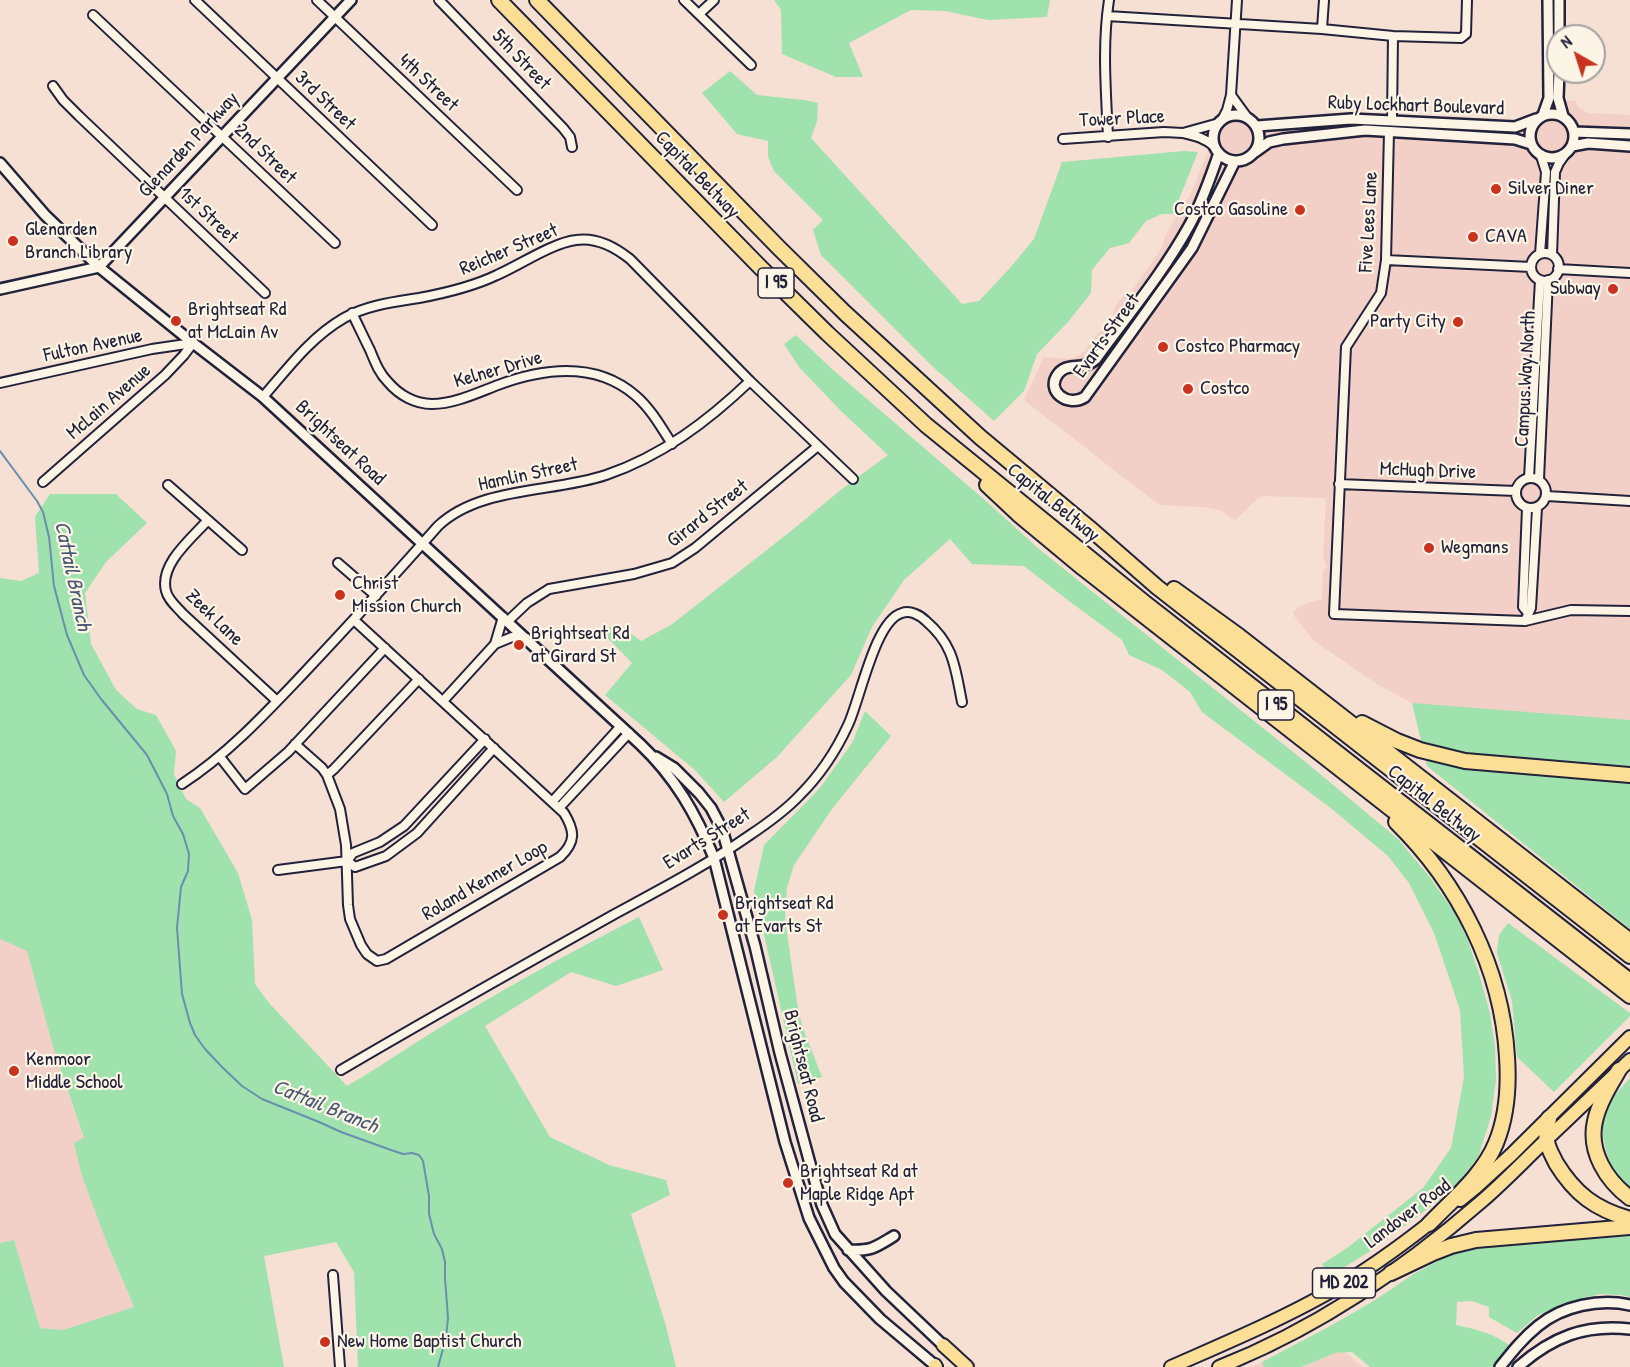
<!DOCTYPE html>
<style>
body{margin:0}
#map{position:relative;width:1630px;height:1367px;overflow:hidden;background:#f6dfd3;font-family:"Patrick Hand",sans-serif}
canvas{display:block}
.north{position:absolute;left:1546px;top:24px;width:60px;height:60px;box-sizing:border-box;background:#fcf5e5;border:2px solid #a5a1a1;border-radius:50%;rotate:321deg;font-size:16px;font-weight:700;line-height:24px;text-align:center;color:#22223b}
.north::after{content:'';display:block;margin:auto;width:21px;height:27px;background:#c8321e;clip-path:polygon(50% 0,100% 100%,50% 72%,0 100%)}
</style>
<div id="map">
<canvas width="1630" height="1367"></canvas>
<div class="north">N</div>
</div>
<script>
const c = document.querySelector('canvas').getContext('2d');
c.lineJoin = 'round';
function paint(path, color) {
  c.fillStyle = color;
  c.fill(path, 'evenodd');
}
function strokePath(path, color, width, dash) {
  c.strokeStyle = color;
  c.lineWidth = width;
  c.lineCap = dash ? 'butt' : 'round';
  c.setLineDash(dash || []);
  c.stroke(path);
}
function label(font, color, halo, rows, align = 'center') {
  c.font = font + ' "Patrick Hand",sans-serif';
  c.lineWidth = 4.5;
  c.setLineDash([]);
  c.textBaseline = 'middle';
  c.strokeStyle = halo;
  c.fillStyle = color;
  for (const [text, x, y, turn = 0] of rows) {
    c.save();
    c.translate(x, y);
    c.rotate((+turn || 0) * Math.PI / 180);
    c.textAlign = isNaN(turn) ? turn : align;
    if (halo) c.strokeText(text, 0, 0);
    c.fillText(text, 0, 0);
    c.restore();
  }
}
paint(new Path2D(`
 M1544,100l32,1 2,6 10,6 42,2v613l-209,-20 -44,-24 -64,-44 -19,-24 -1,-4 11,-8 18,-5 1,-27 4,-6 -4,-8 3,-60 -63,-2 -5,2 -23,22 -15,-10 -17,-3 -44,-2 -135,-105 20,-43 28,2 13,-8 13,-18 4,-2 10,-12 2,-10 12,-17 2,1 4,-2 25,-36 6,-9 1,-7 21,-39 4,-2 21,-51v-11l2,-13 8,-8 9,-4h10l27,10 251,3 16,-8 7,-8z
 M0,939l27,12 26,96 31,92 23,104 27,65 -71,22 -23,-2 -26,-87 -14,2z
 M1329,1339l34,28h-114z`), '#f2d0c7');
paint(new Path2D(`
 M774,0h276l-3,17 -59,3 -43,-9 -34,-1 -62,33 14,34h-27l-54,-23 -1,-44z
 M730,71l27,24 47,5 14,3 -1,18 -6,17 151,166 17,-3 31,-33 24,-29 28,-77 122,-11 14,1 -25,62h-11l-16,7 -17,22 -19,5 -18,22 -1,23 -23,29 -31,32 -13,37 -30,30 -62,-55 -111,-111 -8,-25 10,-10 -49,-49 -6,-14v-16l-31,-7 -35,-41z
 M796,335l36,34 154,132 53,48 269,215 90,75 31,37 25,36 13,26 13,39 10,37 5,33 1,33 -5,36 -12,39 -15,21 -26,25 -66,49 -42,26 -8,-12 25,-16 76,-60 28,-40 13,-71 -4,-67 -26,-77 -25,-50 -21,-27 -56,-47 -130,-97 -12,-20 -28,-22 -33,-15 -7,-15 -49,-36 -49,-38 -52,-2 -22,-25 -46,41 -32,47 -21,48 -74,82 -53,45 -28,-31 -91,-76 27,-32 -30,-31 15,-9 24,18 30,-16 120,-94 51,-42 46,-34 -47,-44 -42,-44 -15,-23z
 M50,494h66l31,29 -41,39 -21,31 6,51 25,46 21,19 19,6 20,36 -2,23 12,25 14,9 38,65 14,47 3,64 14,19 78,83c38,-22 74,-48 112,-70 59,-35 119,-68 180,-99l24,53 -47,16 -45,-14 -86,54 65,111 59,28 57,15 4,15 -39,19 35,112 10,41h-318l-4,-95 -18,-30 -72,14 20,111h-284v-124l14,-3 26,88 23,2 71,-23 -27,-64 -25,-67 -8,-33 10,-5 -31,-91 -26,-96 -27,-12v-361l21,3 18,-8 -4,-56z
 M1412,703l218,17v209l-203,-163z
 M865,711l26,25 -59,73 -38,56 -7,23 -2,31 12,83 5,24 20,51 -24,7 -44,-193 10,-46 56,-57 32,-45z
 M1508,923l122,90v3l-76,76 -37,-35 -5,-56 -15,-48 2,-18z
 M1630,1078v109c-20,-13 -31,-47 -26,-71 4,-15 16,-27 26,-38z
 M1630,1233v64l-9,-2 -21,-1 -28,7 -34,14 -21,18 -28,-16v-10l-17,-6 -15,1 -1,23c19,4 38,8 54,21l-16,21h-124l-18,-15 -17,1 -34,14h-37l-2,-5 70,-37 43,-25 37,-25 33,-18 27,-8 33,-4z`), '#9fe2ad');
strokePath(new Path2D(`
 M0,451l37,50 6,11 6,25 5,49 13,49 17,40 17,24 46,56 20,39 6,22 10,18 6,20 -1,17 -7,16 -4,41 5,66 8,29 5,12 10,14 17,18 20,19 20,13 57,23 22,10 50,18 12,4 9,-1 7,2 4,6 6,35v18l5,20 8,15 3,13v16l3,40 -2,20 -8,29`), '#698fae', 2);
const minor = new Path2D(`
 M195,0l237,225
 M317,0l200,190
 M439,0l124,128 7,9 2,10
 M684,0l67,65
 M699,14l15,-14
 M93,15l242,228
 M1107,16l215,13 71,7 68,2 5,-4 1,-34
 M1322,29l2,-29
 M53,86l10,14 16,16 186,177
 M1231,95l16,22
 M1222,120l5,-10 4,-15 6,-95
 M1392,120l1,-84
 M1389,132l-3,128 -5,33 -35,54 -12,267 191,7 46,-11 59,1
 M1108,137c-2,-46 -6,-92 1,-137
 M1063,139l101,-7 19,1
 M1215,147c-10,-9 -19,-11 -32,-14l36,-10
 M1531 267a14 14 0 1 1 28 0a14 14 0 1 1-28 0Z
 M1540,254l6,-82 -5,-16
 M1552,255l3,-83 4,-9 7,-10
 M1386,260l145,7
 M1558,269l72,4
 M352,313c6,12 12,25 18,37 5,12 9,23 18,32 11,13 27,22 44,22 22,0 45,-11 66,-19 46,-17 98,-24 138,11 15,13 25,31 36,48
 M0,383l152,-34 41,-6
 M263,397c25,-29 48,-60 81,-79 23,-13 50,-16 75,-20 27,-5 53,-11 78,-23 23,-10 55,-32 79,-35 20,-3 39,7 54,19l120,122 103,98
 M1516 493a15 15 0 1 1 30 0a15 15 0 1 1-30 0Z
 M1529,478l11,-198
 M1539,479l9,-199
 M43,482l122,-107 19,-20 9,-12
 M1339,484l177,7
 M168,485l74,65
 M1547,496l83,5
 M1527,508l-4,99 5,6
 M208,520c-16,18 -49,44 -42,71 2,9 11,16 17,23l94,87
 M338,563l38,33
 M508,621l19,-18 22,-14 85,-15 38,-11 23,-15 123,-102
 M1525,621l6,-13 6,-100
 M495,644l8,-27
 M443,701l52,-57 17,-7 14,1
 M295,744l27,24 5,7 13,34 6,36 2,60 2,14 11,26 6,9 10,7 9,-2 174,-102c16,-15 15,-26 4,-44l-210,-193
 M220,757l25,32 43,-37 97,-104
 M327,775l7,-6 85,-90
 M182,784c46,-30 83,-70 121,-110 46,-49 91,-98 135,-148 42,-40 115,-33 168,-51 56,-19 102,-54 144,-94
 M552,802l69,-76
 M559,808l70,-75
 M347,861l6,-8 27,-11 24,-16 81,-87
 M278,870l69,-9 8,6 31,-11 31,-23 77,-85
 M341,1070c90,-53 181,-104 272,-155 46,-25 94,-50 137,-80 18,-12 35,-24 50,-40 20,-20 36,-44 48,-70 12,-25 27,-105 54,-112 8,-3 18,2 24,8 28,24 29,46 36,81
 M333,1275l7,92`);
const tertiary = new Path2D(`
 M1559,0v36
 M1559,72l-1,26 5,18
 M1530 136a22 22 0 1 1 44 0a22 22 0 1 1-44 0Z
 M1543,115l6,-17 -1,-98
 M1213 138a23 23 0 1 1 46 0a23 23 0 1 1-46 0Z
 M1257,126l94,-7 164,8 21,-8
 M1574,132l56,2
 M1572,146l16,-3 42,3
 M1255,152l14,-10 14,-3 82,-9 150,9 16,5
 M1219,153c-9,25 -17,50 -30,73 -26,47 -61,89 -93,133 -14,13 -28,2 -38,15 -13,17 10,34 27,23l107,-149 43,-87
 M0,163l45,52 54,52 94,76 70,54 377,347c35,33 56,70 74,114l71,284 24,76 25,50 10,14 36,37 57,48
 M0,289l99,-22 252,-267
 M656,757l18,11 25,25 12,15 11,21 33,117 25,107 32,118 10,34 13,29 51,57 60,57
 M848,1250c24,1 26,-2 46,-14
 M1500,1367c12,-15 23,-29 38,-41 24,-20 62,-28 92,-21
 M1518,1367c34,-30 67,-43 112,-38`);
const primary = new Path2D(`
 M1460,1200l16,-13 35,-32 119,-118
 M943,1345l24,22
 M935,1365l1,2
 M1171,1367c52,-23 105,-45 155,-73 39,-22 75,-48 110,-76
 M1219,1367c97,-38 185,-98 263,-166 22,-19 42,-40 63,-60 28,-27 57,-54 85,-81`);
const motorway = new Path2D(`
 M499,0l261,267 67,66 99,92 219,178 485,378
 M537,0l242,248 66,65 135,124 114,95 63,55 473,369
 M987,485l31,29 65,54 547,428
 M1174,589l65,47 391,305
 M1362,723l35,18 23,9 45,11 165,14
 M1396,822c63,62 106,146 111,235 2,29 0,59 -11,86 -13,32 -43,56 -67,81
 M1619,1070c-10,17 -20,33 -24,51 -7,31 12,60 35,77
 M1549,1118c-1,7 -4,16 -2,23 1,8 6,15 9,22 19,31 39,46 74,56
 M1391,1273l42,-20 18,-7 25,-6 154,-13`);
strokePath(minor, '#22223b', 12);
strokePath(tertiary, '#22223b', 14);
strokePath(primary, '#22223b', 16);
strokePath(motorway, '#22223b', 18);
strokePath(minor, '#fcf5e5', 8);
strokePath(tertiary, '#fcf5e5', 9);
strokePath(primary, '#fbdf96', 12);
strokePath(motorway, '#fbdf96', 14);
for (const [x, y, r, color] of [
 [1496,189,6,"#c8321e"],
 [1300,210,6,"#c8321e"],
 [1473,237,6,"#c8321e"],
 [13,241,6,"#c8321e"],
 [1613,289,6,"#c8321e"],
 [176,321,6,"#c8321e"],
 [1458,322,6,"#c8321e"],
 [1163,347,6,"#c8321e"],
 [1188,389,6,"#c8321e"],
 [1429,548,6,"#c8321e"],
 [340,595,6,"#c8321e"],
 [519,645,6,"#c8321e"],
 [723,915,6,"#c8321e"],
 [14,1071,6,"#c8321e"],
 [788,1183,6,"#c8321e"],
 [325,1342,6,"#c8321e"]
]) {
  const dot = new Path2D();
  dot.arc(x, y, r, 0, 2 * Math.PI);
  c.fillStyle = color;
  c.fill(dot);
  strokePath(dot, '#fcf5e5', 2);
}
for (const [x, y, w] of [
 [776,283,36],
 [1276,705,36],
 [1344,1283,63]
]) {
  const box = new Path2D();
  box.roundRect(x - w / 2, y - 15, w, 30, 4.5);
  c.fillStyle = '#fcf5e5';
  c.fill(box);
  strokePath(box, '#22223b', 1.5);
}
label('bold 18px', '#22223b', null, [
 ["I 95",776,283],
 ["I 95",1276,705],
 ["MD 202",1344,1283]
]);
label('20px', '#22223b', '#fcf5e5', [
 ["5th Street",521,60,46],
 ["4th Street",428,83,43],
 ["3rd Street",325,101,44],
 ["Ruby Lockhart Boulevard",1416,106,2],
 ["Tower Place",1122,119,-3],
 ["Glenarden Parkway",189,145,-47],
 ["2nd Street",265,154,44],
 ["Capital Beltway",697,175,46],
 ["1st Street",208,216,43],
 ["Five Lees Lane",1369,222,-87],
 ["Reicher Street",509,250,-23],
 ["Evarts Street",1107,336,-54],
 ["Fulton Avenue",93,346,-12],
 ["Kelner Drive",498,370,-16],
 ["Campus Way North",1526,379,-87],
 ["McLain Avenue",109,402,-41],
 ["Brightseat Road",340,443,43],
 ["McHugh Drive",1428,471,2],
 ["Hamlin Street",528,475,-12],
 ["Capital Beltway",1053,503,39],
 ["Girard Street",708,514,-38],
 ["Zeek Lane",214,618,44],
 ["Capital Beltway",1434,804,38],
 ["Evarts Street",707,839,-32],
 ["Roland Kenner Loop",485,881,-30],
 ["Brightseat Road",803,1066,76],
 ["Landover Road",1408,1214,-37]
]);
label('20px', '#22223b', '#fcf5e5', [
 ["Silver Diner",1508,189],
 ["Costco Gasoline",1288,210,"right"],
 ["Glenarden",25,230],
 ["Branch Library",25,253],
 ["CAVA",1485,237],
 ["Subway",1601,289,"right"],
 ["Brightseat Rd",188,310],
 ["at McLain Av",188,333],
 ["Party City",1446,322,"right"],
 ["Costco Pharmacy",1175,347],
 ["Costco",1200,389],
 ["Wegmans",1441,548],
 ["Christ",352,584],
 ["Mission Church",352,607],
 ["Brightseat Rd",531,634],
 ["at Girard St",531,657],
 ["Brightseat Rd",735,904],
 ["at Evarts St",735,927],
 ["Kenmoor",26,1060],
 ["Middle School",26,1083],
 ["Brightseat Rd at",800,1172],
 ["Maple Ridge Apt",800,1195],
 ["New Home Baptist Church",337,1342]
], 'left');
label('italic 21px', '#465874', '#fcf5e5', [
 ["Cattail Branch",72,576,78],
 ["Cattail Branch",325,1107,22]
]);
</script>
